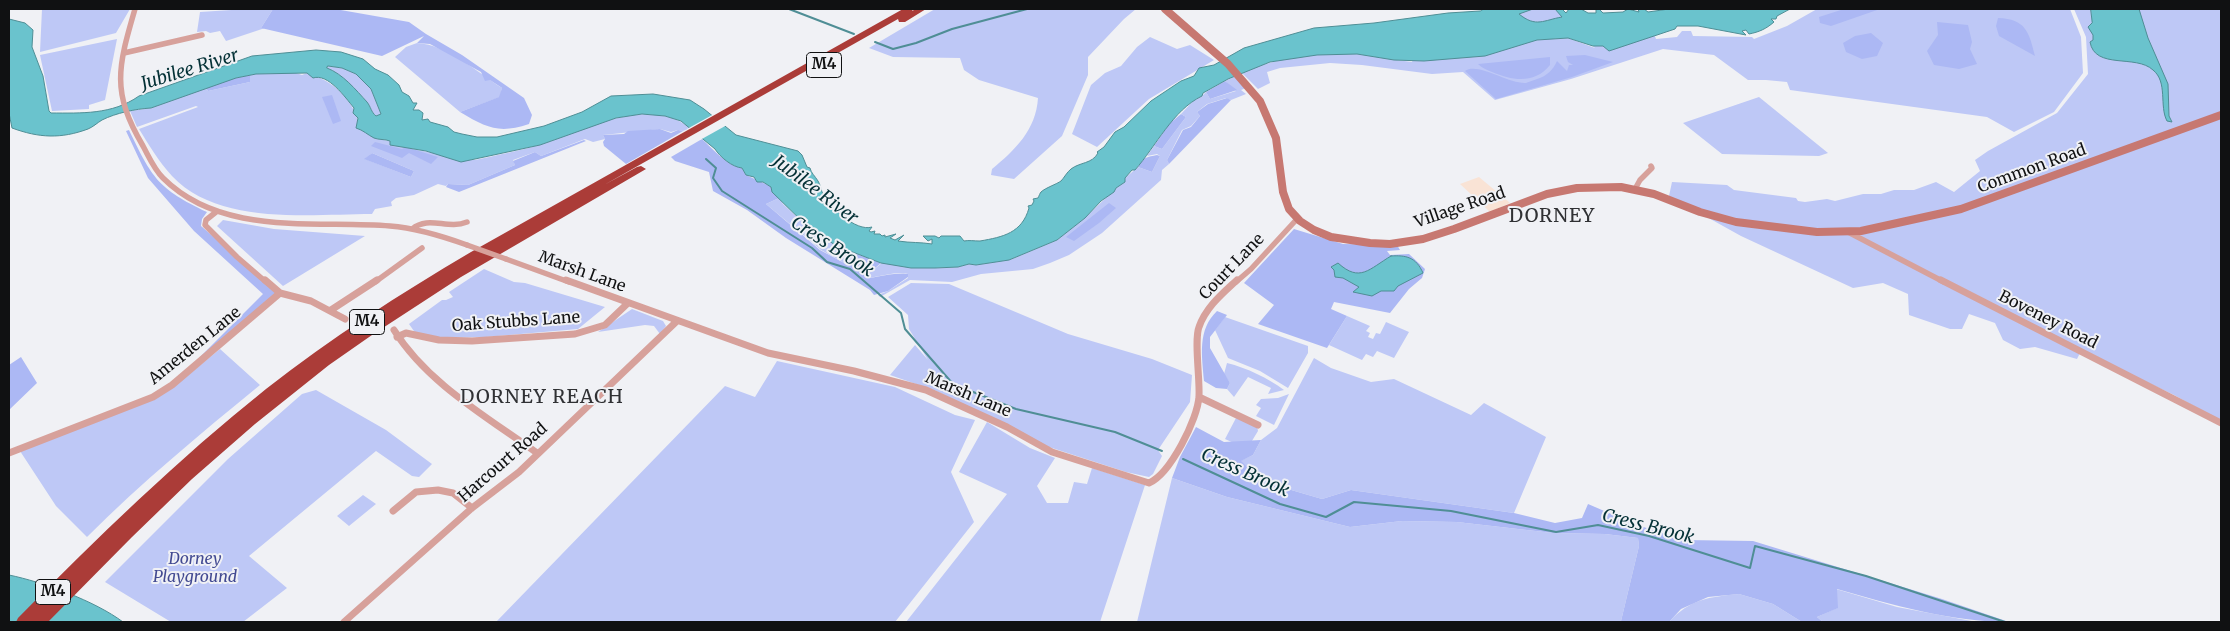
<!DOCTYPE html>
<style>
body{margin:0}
#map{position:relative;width:2230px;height:631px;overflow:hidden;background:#f0f1f5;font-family:Merriweather,serif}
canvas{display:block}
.frame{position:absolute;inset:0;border:10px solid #101112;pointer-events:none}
</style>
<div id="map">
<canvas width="2230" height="631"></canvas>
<div class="frame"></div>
</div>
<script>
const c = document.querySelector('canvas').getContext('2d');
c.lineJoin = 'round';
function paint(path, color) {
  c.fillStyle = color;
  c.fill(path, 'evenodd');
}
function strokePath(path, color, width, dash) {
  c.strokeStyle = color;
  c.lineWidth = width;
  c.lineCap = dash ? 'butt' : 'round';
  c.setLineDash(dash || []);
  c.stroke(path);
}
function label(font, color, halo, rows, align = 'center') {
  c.font = font + ' Merriweather,serif';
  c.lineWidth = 4;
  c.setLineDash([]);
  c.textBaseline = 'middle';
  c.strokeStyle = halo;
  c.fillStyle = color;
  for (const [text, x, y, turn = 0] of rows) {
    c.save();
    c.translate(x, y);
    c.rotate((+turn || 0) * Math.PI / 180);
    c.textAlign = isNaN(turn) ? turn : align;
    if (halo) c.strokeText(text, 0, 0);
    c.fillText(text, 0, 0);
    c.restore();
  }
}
paint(new Path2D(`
 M1479,177l30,25 1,1 -20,9 -30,-28z`), '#f9e3d5');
paint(new Path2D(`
 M42,9h88l-14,24 -76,19z
 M247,9h26l-12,19h4l-39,13 -6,-10 -10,2 -4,-2 -9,1 3,-20z
 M935,9h201l-12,10 -36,38v18l-26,61 -48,43 -23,-4 1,-6c23,-19 44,-39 46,-71l-59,-18 -15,-10 -4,-12 -67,-1 -24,-9z
 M1484,9h70l10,7v2c-29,10 -52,-1 -80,-9z
 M1817,9h253l11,28 2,36 -29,39 -40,20 -27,-15 -197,-27 -3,-8 -21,-2h-18l-34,-25 -51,-6 -92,30 -76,21 -32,-28 -31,2 -70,-9 -32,-2 -50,5 -13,4 3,11 -12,6 -16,-16c35,-16 77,-22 116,-19 18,2 36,6 54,8l1,-3 114,-19 41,-2 27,10 -2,-2 60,-15 3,8 21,-2 5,-6h9l2,5 59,1 2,2 33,-13z
 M2074,9h147v412l-47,-26 -93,-44 -4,8 -42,-12 -15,2 -17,-9 -8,-17 -26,-9 -7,15h-12l-41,-14 -1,-21 -25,-11 -30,5 -112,-52 -72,-40 3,-14 55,3 7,5 62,8 2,3 7,1 22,-3 8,2 28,-7h18l13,-4h20l22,-8 18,10 26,-21 -5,-11 13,-9 69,-38 31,-39 -2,-37z
 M1150,37l27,12 13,-4 24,15 -65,39 -52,48 -25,-13 19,-49 14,-12 16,-7 16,-19z
 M117,39l-12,61 -16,5v4l-37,2 -12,-56z
 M417,43c31,2 60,29 85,45l-2,9 -40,15 -65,-55 11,-10z
 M328,66l14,2 14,6 6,5 9,10 10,25 -5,2c-5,-4 -5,-9 -9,-14 -11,-12 -25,-28 -40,-34z
 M293,72l9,3 5,-2c27,8 48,27 53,56l17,10 13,2v3c25,6 51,10 77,16h8c22,-5 45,-9 67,-16 43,-13 105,-50 148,-16l-7,3 -5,-1 -7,2 -11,-3 -57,6 2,4 -12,3 -8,-3 -44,17 -6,-4 -22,8 2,5 -47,20 -20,-1 -2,2 -8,-2 -24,11 -18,3 -5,4 1,4 -17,3 -3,5c-62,0 -153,12 -200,-38 -13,-14 -23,-31 -33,-47l59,-22 -2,-1 -59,21 -7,-16 21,-3 55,-20 2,3 42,-9v-7l6,-1zM372,153l42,18 -3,6 -46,-18z
 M1236,76l10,12 -5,2 5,4 -15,6 -5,-2 -19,6 -10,8 3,4 -9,10 -9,4 -15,30 2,4 -7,6 -1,10 -59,53 -33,22 -19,8 -17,6 -52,5 -29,8 -42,-2 -30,17 -2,-2 10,-4 20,-13v-4c-8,-3 -28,2 -38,4l-2,-4 15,-12 28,6h24l23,-1 11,-3 7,1 36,-6 45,-19 28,-22 31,-30 9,-6v-4l13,-11 14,5 8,-16 -3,-2 -10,2 7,-10 8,3 24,-32 -5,-3 13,-14 8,-4 4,-4 4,7 26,-8 -11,-10z
 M1759,97l69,56 -9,3 -97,-2 -39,-31z
 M779,198l4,6 28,26 46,24 -11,10 -25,-14 -55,-46z
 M223,220l51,9 91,7 -82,50 -66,-60z
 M484,269l30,13 11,1 80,24 -27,22 -92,8 -42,1 -28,-4 -7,-10 33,-24h4l7,-3 -4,-5z
 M911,283l38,1 119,50 84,25 40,16 -2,27 -32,48 4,6 -9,18 -4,3 -23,-5 -77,-25 -113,-56 -46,-16 25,-30 13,15 -19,-31 -1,-14 -20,-18z
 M632,309l31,12 3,5 -6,8 -6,-8 -9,-1 -47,7z
 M1347,316l23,10 -4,5 4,2 -2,4 5,2 3,-6 4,1 6,-12 23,10 -15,26 -17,-7 -4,6 -7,-3 -4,6 -33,-15z
 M1225,317l83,29v7l-20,35 -28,-17 -32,-13 -13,-28z
 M220,349l40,36c-60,49 -119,98 -173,152l-31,-31 -36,-55 152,-63z
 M1314,358l17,10 40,14 23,-3 77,36 13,-12 62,34 -32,76 -163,-23 -29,9 -58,-17 -24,-21 13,-6 8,-15 16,-12z
 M777,361l118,26 60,28 20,5 -24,52 23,50 -79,100h-399l229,-236 30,11z
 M1227,363c20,5 41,15 57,27l-16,4 3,-6 -23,-11 -14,20 -7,-8 3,-6 -6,-9z
 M316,390l70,40 46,34 -13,13 -7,-1 -36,-25 -127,105 38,32 -44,34h-72l-66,-40 123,-123 74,-65z
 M1289,394l-15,31 -18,-9 5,-8 -5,-3 5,-6 17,-1z
 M1236,418l21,8 1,5 -11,18 -22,-10z
 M987,422l43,26 25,10 -18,28 10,17h21l6,-21 13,2 5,-16 53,17 -45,137h-194l101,-128 -48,-22z
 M1172,478l55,19 123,30 52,-6 55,1 96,11 52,1 33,4 1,8 -18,75 -6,1h-478z
 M363,495l13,9 -27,22 -12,-10z
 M1836,589l61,18 80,15h-154l-6,-5 20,-9z
 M1739,594l34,10 29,18h-133c21,-23 40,-25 70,-28z`), '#bec8f6');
paint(new Path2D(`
 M273,9h62l74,13 17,12 36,21 62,43 8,17 -3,9c-30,10 -42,4 -69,-12l39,-15 3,-9 -12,-8 -5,1 -4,-9 -51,-28 -13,-1 7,-7 -42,20 -121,-28z
 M1844,9h36l-49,17 -11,-3 -1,-6z
 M1998,18c28,1 31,14 37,38l-36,-20 -3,-10z
 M1937,22l31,3 4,17 -2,7 7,15 -18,5 -25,-4 -7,-14 11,-16z
 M1871,33l12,10 -6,13 -15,3 -16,-7 -3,-9 12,-7z
 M1585,55l28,7 -41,15 -76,22 -31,-28c13,-9 43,13 61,12 3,-1 8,-3 11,-4 10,-3 16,-9 20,-18l10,10 2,-6h4l-5,-3 -2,-6z
 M1550,57v8c-15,19 -37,16 -58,7 -5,-2 -10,-4 -14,-8z
 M250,75v7l-42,9 -2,-3 25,-9z
 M1225,81l12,9 -27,9 -4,-7z
 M332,95l9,26 -8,3 -11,-27z
 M1227,98l4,2 -62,64 -2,-4 16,-30 8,-3 9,-11 -3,-4 11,-8z
 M1181,114l5,3 -24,32 -8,-3 15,-22z
 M660,129l11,4 7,-3 5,1 -57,33 -22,-18 -1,-4 2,-3 -2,-4 21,-1 4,-3z
 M129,130c23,48 29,59 78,82l-5,7 -1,7 78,67 -89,74 73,-73 -69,-63 -46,-53 -22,-47z
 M702,139c11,10 25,27 40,29l4,7 26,12 7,11 -13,6 54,46 26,14 11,-10 24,9 -13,11 2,4c9,-2 30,-6 38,-4v3l-20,14 -14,4 -4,-5 -84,-52 -39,-28 -34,-19 -4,-19 -34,-11 -4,-4z
 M584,140l2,1 -127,51 -13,-5 2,-3 20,1 47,-20 -2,-4 22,-9 6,4z
 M375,142l27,7 4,-2 32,10 -7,7 -22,-11 -7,5 -31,-12z
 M372,153l42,18 -3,6 -47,-18z
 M1157,155l3,1 -8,16 -14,-5c4,-10 10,-10 19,-12z
 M1109,203l7,5 -17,15 -25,18 -8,-4z
 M1294,229l49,15 54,1 3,5 -13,1 3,4 19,-1 16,15 -3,9 -13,11 -19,24 -56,-11 -3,7 16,7 -20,32 -69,-24 16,-19 -30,-22z
 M1217,311l10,4 -17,22v11l20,35 -3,6 -11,-1 -12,-7c-2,-25 -7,-51 13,-70z
 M21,357l16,26 -28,27v-45z
 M1196,427l28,15 37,-2 -8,15 -12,6 23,21 58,17 29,-9 163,23 41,10 27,-5 6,-14 49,21 48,15 68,1 189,58 67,23c-58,0 -116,-17 -172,-33l1,19 -21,9 6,5h-21l-29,-18 -34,-10 -31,3 -27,12 -12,13h-54l6,-1 18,-75 -1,-8 -33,-4 -52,-1 -96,-11 -55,-1 -52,6 -123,-30 -55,-19 8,-21z`), '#acb8f4');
const water = new Path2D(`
 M1484,9h49l-14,5c17,14 25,6 43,3l-7,-8h7l4,4 3,-4h12l7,4h8v-4h3l4,4 20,-1 5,-3 11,3 -1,-3h6l4,3 21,-3h121l-13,7 -1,3h-5l3,3c-8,7 -15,10 -25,12l-3,-4 -4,1 4,4 -48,-9h-21l-2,3 -66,22 -6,-5h-10l-25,-8 -31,2 -52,16 -61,5 -30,-1 -37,-6 -40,1 -47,7 -42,17 -25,14 -1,3c-29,14 -46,50 -67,74h-3l-7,8v4l-9,6 -2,4 -13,9 -16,17 -28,22 -48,20 -33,5 -7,-1 -11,3 -23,1h-24l-30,-5 -44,-17 -26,-16 -39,-38 -1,-5 -8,-5h-6l-3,-5 -8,-2 -4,-7c-10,-1 -22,-11 -27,-19l-34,-28 -16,-5 -23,-2 -26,4 -76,27 -79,17 -35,-11 -36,-6v-4c-5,-2 -11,-1 -16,-3 -6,-3 -11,-8 -18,-10l2,-10 -5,-5 1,-5c-9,-11 -26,-35 -41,-30l-6,-5 -51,1 -20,4 -85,30c-16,1 -35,5 -49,12 -5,3 -9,7 -14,9 -27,10 -49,9 -76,-1l-3,-15v-94l16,4 8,7 -1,17 11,29 6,35 2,2c30,0 61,2 88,-17l113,-40 64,-6 25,2 22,7 12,10 13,6 11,10 3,7 7,4 4,7h4l-4,7h6l4,3 -1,7 6,-1 2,3 18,5 6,5 8,2 15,3h20l47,-11 38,-14 29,-16 42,-2 37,6 14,9 32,26 62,16 4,4 5,12 3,1c1,5 5,8 8,13 2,3 3,8 4,11 7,15 34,40 50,35l-3,4 2,1 4,-1 -1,3h6l2,2 3,-1v2l11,-3 -6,4 5,2 9,-5 -6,6c13,2 22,1 34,3v-5l-4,2 -5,-5h12l4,2 2,-2h19l4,5c5,-1 10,0 16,0 23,-4 42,-8 49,-33l-1,-2 4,-1 2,-4 -1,-2 5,-1c1,-2 2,-5 3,-6 4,-4 16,-8 20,-11 3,-3 6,-9 10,-12 9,-7 21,-5 27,-16l-1,-1 7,-5 11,-15 9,-5 27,-26 30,-20 13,-5 5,-8 15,-3 30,-17 70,-20 60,-5 74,-10 32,-2zM328,66l14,2 14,6 15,15 10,25 -5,2c-5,-4 -5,-9 -9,-14 -11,-12 -24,-28 -40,-34z
 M2091,9h48l9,29 20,46 1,32 3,6 -5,-1c-8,-15 1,-39 -14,-51 -17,-16 -58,0 -63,-28l3,-2v-5l-5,-8 4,-4z
 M1391,256c15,-1 25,1 32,17l-25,13 -4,5h-13l-9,5 -19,-4 6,-5 -16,-9 -8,-1 -1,-7 -3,-3 7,-4c22,20 31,6 53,-7z
 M9,575c34,7 86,26 114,47h-113z`);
paint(water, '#6ac3cd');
strokePath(water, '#4f8e95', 1);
paint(new Path2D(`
 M714,114l13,11 -27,15 -13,-11z`), '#f0f1f5');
strokePath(new Path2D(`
 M789,9l65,25
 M875,42l18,7 23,-6 36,-14 75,-20
 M706,159l10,9 -3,10 9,13 90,57 15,14 23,7 51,44 4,16 48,55 63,25 99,23 47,19
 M1183,459l97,45 46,13 28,-15 97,9 105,21 42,-7 51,11 101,32 5,-22 111,30 139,46`), '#4f8e95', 2);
strokePath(new Path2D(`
 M135,9c-17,58 -24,83 8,137 6,11 11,23 20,32 59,59 152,42 227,48 27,2 52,10 77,19
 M124,53l78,-18
 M1635,189l5,-9 12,-12 -1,-2
 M216,212l-10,8 -1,5 32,32 29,25
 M412,229c17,-14 35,1 55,-7
 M1848,232l96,50
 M506,259l63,23
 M375,282l47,-34
 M1236,282l15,-13 46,-50`), '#d7a19b', 5.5);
strokePath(new Path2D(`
 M265,280l15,13 31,8 34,18
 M566,280l202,73 86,18 72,19 81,37 45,25 97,31c21,-9 49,-64 50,-87 1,-16 -5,-57 0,-69 7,-20 23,-33 38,-47
 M1941,280l280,143
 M331,310l46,-30
 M394,330c33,53 93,87 143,123
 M397,337l9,-4 33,7 33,1 103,-7 30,-9 23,-22
 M1199,397l59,28
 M9,453l144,-56 19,-12 108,-92
 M393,511l23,-19 22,-2 15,3 19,15
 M344,622l128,-114 47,-36 158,-151`), '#d7a19b', 7);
strokePath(new Path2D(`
 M1165,9l63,55 32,37 16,37 7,54 6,17 11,12 14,9 17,7 39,6 20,1 33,-5 31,-10 93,-35 30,-6 44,-1 33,7 46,18 36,10 81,10 44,-1 100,-22 260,-94`), '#c77871', 8);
paint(new Path2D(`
 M903,9h10l-1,2 4,-2h10l-21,13h-6l-1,-3 -294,166 33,-18 4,-1 5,3 -185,108 -89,58 -43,30 -74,59 -63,55 -60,58 -84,85h-32l2,-4c79,-80 160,-159 248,-229 65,-51 134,-95 205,-137z`), '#ab3c38');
strokePath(new Path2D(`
 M467,245l39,14`), '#d7a19b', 5.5);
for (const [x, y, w] of [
 [824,65,35],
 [367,322,35],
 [53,592,35]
]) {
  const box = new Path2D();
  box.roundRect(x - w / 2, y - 12.5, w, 25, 4);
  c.fillStyle = '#f0f1f5';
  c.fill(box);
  strokePath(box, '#101112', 1);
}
label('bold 15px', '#101112', null, [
 ["M4",824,65],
 ["M4",367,322],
 ["M4",53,592]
]);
label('16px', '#101112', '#f0f1f5', [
 ["Common Road",2032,169,-20],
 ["Village Road",1460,208,-19],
 ["Court Lane",1232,267,-46],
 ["Marsh Lane",582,272,20],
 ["Boveney Road",2048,320,27],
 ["Oak Stubbs Lane",516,322,-4],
 ["Amerden Lane",195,346,-39],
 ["Marsh Lane",968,395,23],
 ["Harcourt Road",503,463,-41]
]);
label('italic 16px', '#424a92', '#f0f1f5', [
 ["Dorney",195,559],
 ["Playground",195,577]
]);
label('italic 18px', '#043136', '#f0f1f5', [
 ["Jubilee River",190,70,-17],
 ["Jubilee River",815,190,37],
 ["Cress Brook",832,247,33],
 ["Cress Brook",1245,473,24],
 ["Cress Brook",1648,527,14]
]);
c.letterSpacing = '1px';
label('19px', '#303134', '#f0f1f5', [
 ["DORNEY",1552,217],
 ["DORNEY REACH",542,398]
]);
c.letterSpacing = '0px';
</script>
